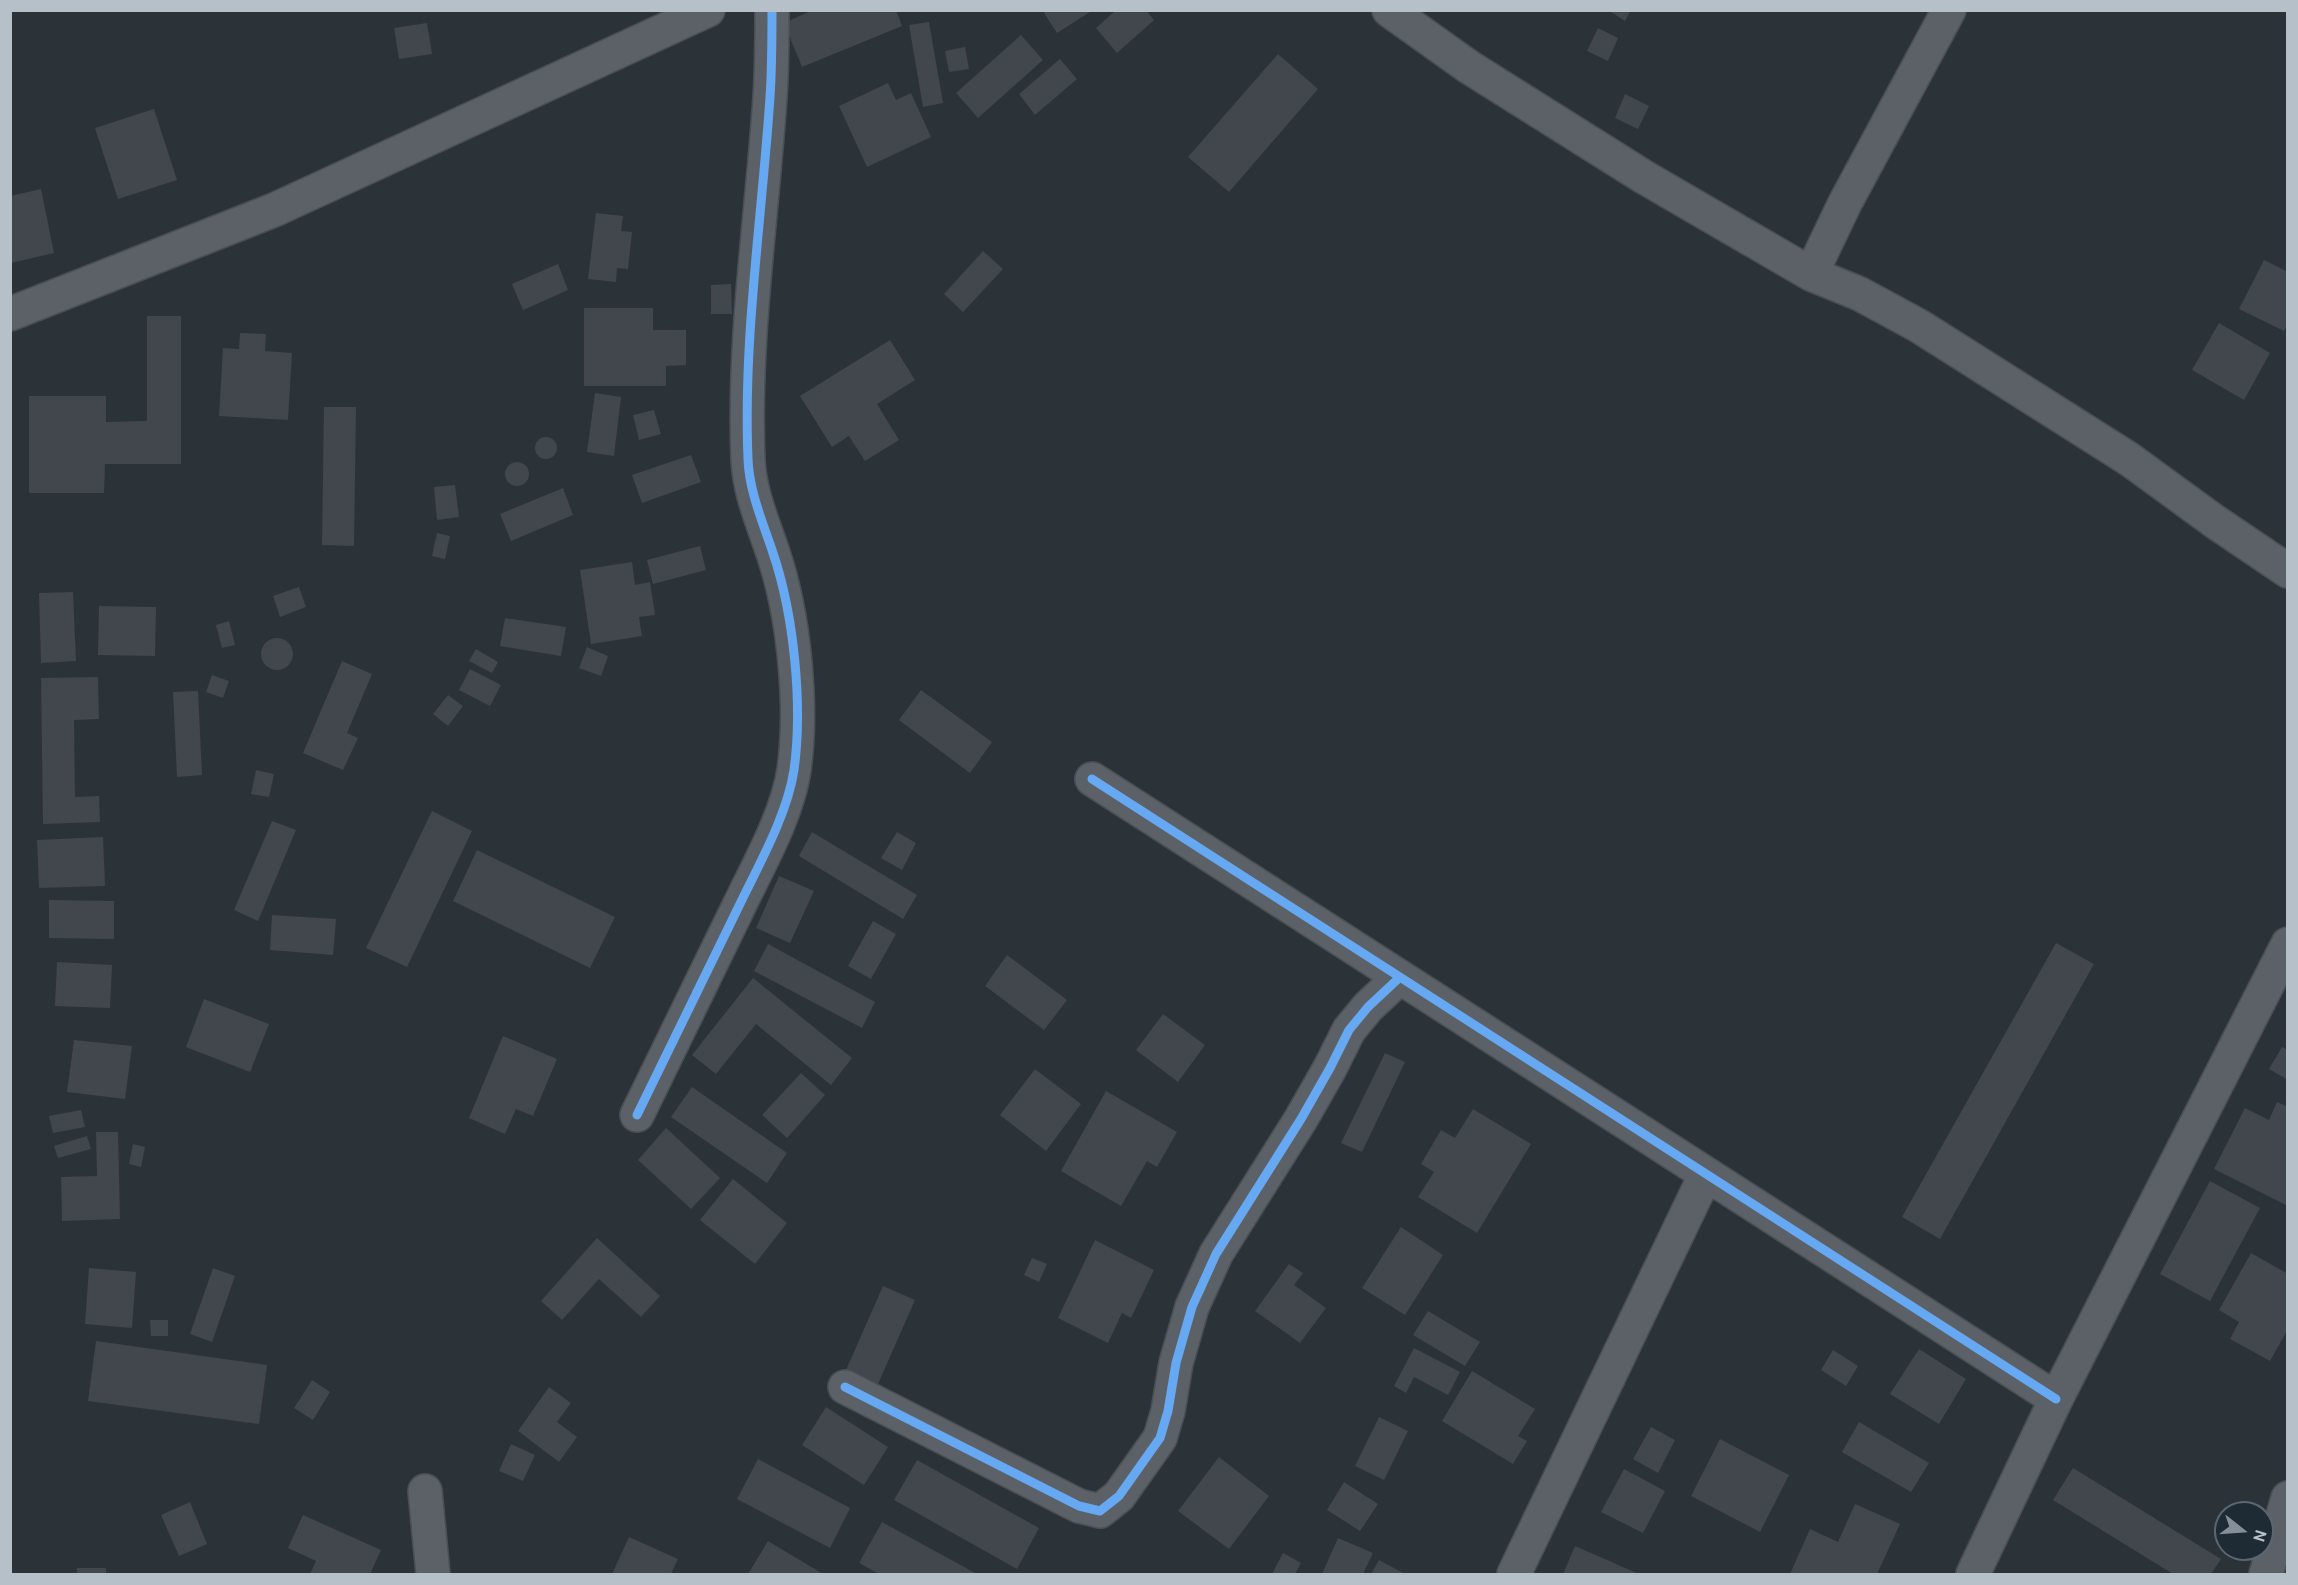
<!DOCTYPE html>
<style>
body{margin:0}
#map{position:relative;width:2298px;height:1585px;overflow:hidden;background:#2b3339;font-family:Cabin,sans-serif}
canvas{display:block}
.frame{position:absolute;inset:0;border:12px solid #b6c0c9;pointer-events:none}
.north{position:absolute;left:2214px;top:1501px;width:60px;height:60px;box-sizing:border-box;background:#1e2a34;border:2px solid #5b6670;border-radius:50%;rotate:107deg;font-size:16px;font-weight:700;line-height:24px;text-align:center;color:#b6c0c9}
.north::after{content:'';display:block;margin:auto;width:21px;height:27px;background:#858f97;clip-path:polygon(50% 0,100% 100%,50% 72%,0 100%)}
</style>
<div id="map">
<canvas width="2298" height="1585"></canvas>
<div class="frame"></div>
<div class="north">N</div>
</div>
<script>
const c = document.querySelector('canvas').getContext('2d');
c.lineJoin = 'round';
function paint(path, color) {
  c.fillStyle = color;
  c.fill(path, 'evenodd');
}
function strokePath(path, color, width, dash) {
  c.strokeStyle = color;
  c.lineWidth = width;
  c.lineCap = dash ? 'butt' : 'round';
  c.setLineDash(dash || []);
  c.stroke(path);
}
paint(new Path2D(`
 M813,10h83l6,16 -100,41 -18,-44z
 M1048,10h45l-36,23 -13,-20z
 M1116,10h30l8,10 -37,33 -21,-25z
 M1608,10h23l-6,11z
 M929,22l14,81 -20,4 -14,-82z
 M427,23l5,31 -33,5 -5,-31z
 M1598,28l20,10 -10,23 -21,-10z
 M1021,35l22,25 -65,58 -22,-25z
 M965,47l4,22 -20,3 -4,-21z
 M1278,54l40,35 -89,103 -41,-35z
 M1060,59l17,20 -42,36 -16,-21z
 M888,83l8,17 15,-7 20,44 -64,30 -28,-61z
 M1625,94l24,12 -11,23 -23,-11z
 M154,109l23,71 -59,19 -23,-71z
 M41,189l13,64 -43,10 -1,-67z
 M596,213l27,3 -2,15 11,1 -4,37 -11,-1 -1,14 -28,-3z
 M983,251l20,18 -40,43 -19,-18z
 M2264,260l24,12v52l-4,7 -45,-22z
 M558,264l10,26 -45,20 -11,-26z
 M731,284l1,30h-21v-29z
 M584,308h69v22h33v35l-20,1v20h-82z
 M147,316h34v148h-76l-1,29h-75v-97h77v26l41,-1z
 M2219,323l51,30 -26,47 -52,-30z
 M240,333l26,1 -1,17 27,2 -4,67 -69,-4 4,-68 16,1z
 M890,340l25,40 -38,24 22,36 -34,21 -16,-25 -17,11 -32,-51z
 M595,393l26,4 -7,59 -27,-4z
 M324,407h32l-2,139 -32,-1z
 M654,410l7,24 -22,6 -6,-25z
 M535 448a11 11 0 1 1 22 0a11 11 0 1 1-22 0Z
 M691,455l10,27 -59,21 -10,-28z
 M505 474a12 12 0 1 1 24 0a12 12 0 1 1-24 0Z
 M455,485l4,32 -22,3 -3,-33z
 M563,488l10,27 -62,26 -11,-27z
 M437,533l13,3 -5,23 -13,-3z
 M700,546l6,24 -53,14 -6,-24z
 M632,562l3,23 15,-3 5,33 -16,2 3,19 -51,8 -11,-74z
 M299,587l7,20 -26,10 -7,-21z
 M73,592l3,69 -35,2 -2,-70z
 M99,606l57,1 -1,49 -57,-1z
 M505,618l61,9 -5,29 -61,-10z
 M229,621l6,24 -13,3 -6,-23z
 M261 654a16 16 0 1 1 32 0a16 16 0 1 1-32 0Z
 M587,647l21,9 -7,20 -22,-8z
 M476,649l22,13 -6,11 -23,-12z
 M342,661l30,13 -25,59 11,5 -15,32 -40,-17z
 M470,669l31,16 -11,21 -31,-16z
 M212,675l17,6 -6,17 -17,-6z
 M98,677l1,42 -25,1 1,77 24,-1 1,26 -57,2 -2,-146z
 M921,690l71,52 -22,31 -71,-53z
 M198,691l4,84 -25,2 -4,-85z
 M448,695l15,11 -15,20 -15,-12z
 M256,770l18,4 -5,23 -18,-3z
 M432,811l40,20 -65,136 -41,-19z
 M272,821l24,9 -38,91 -24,-11z
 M812,832l105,63 -14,24 -104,-63z
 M897,832l19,11 -14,27 -21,-12z
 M103,837l2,49 -66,2 -2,-48z
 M477,850l138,67 -25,51 -137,-67z
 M779,876l35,15 -24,52 -34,-15z
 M49,900l65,1v38l-65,-1z
 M272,915l64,4 -3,36 -63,-5z
 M873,921l23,13 -25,45 -23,-13z
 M2056,943l38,21 -154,275 -38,-22z
 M768,944l107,58 -13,26 -108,-57z
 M1007,955l60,45 -23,30 -59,-44z
 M57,962l55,3 -2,43 -55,-2z
 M753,978l99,80 -21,27 -75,-61 -40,50 -24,-19z
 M204,999l65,25 -19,48 -64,-25z
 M1163,1014l42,31 -27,37 -42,-32z
 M503,1036l54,23 -24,57 -17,-7 -11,25 -36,-16z
 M74,1040l58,6 -7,53 -58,-7z
 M2282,1047l6,3v30l-19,-11z
 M1385,1053l20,9 -43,90 -21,-9z
 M1035,1069l46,35 -35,47 -46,-36z
 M801,1073l24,22 -38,43 -25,-23z
 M692,1087l95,66 -20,30 -96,-66z
 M1106,1091l71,41 -20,35 -10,-6 -26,45 -60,-35z
 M2277,1102l11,5v99l-74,-37 31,-61 24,12z
 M1473,1109l58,35 -54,89 -59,-36 16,-25 -13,-8 20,-34 14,8z
 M81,1110l4,17 -32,6 -4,-17z
 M666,1128l54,50 -29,31 -53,-49z
 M96,1132h22l2,87 -58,2 -1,-44 36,-1z
 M87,1136l4,13 -33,9 -4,-12z
 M133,1144l12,3 -4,20 -12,-3z
 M733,1179l54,44 -32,41 -55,-44z
 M2210,1181l50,27 -50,93 -50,-27z
 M1401,1227l42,28 -38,60 -43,-27z
 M597,1238l63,58 -19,21 -42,-38 -37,41 -21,-19z
 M1095,1240l59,30 -23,48 -9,-5 -14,30 -50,-25z
 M2251,1253l37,21v55l-18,32 -40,-22 9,-17 -20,-12z
 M1032,1258l15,6 -8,18 -15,-7z
 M1289,1264l14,9 -9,12 32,23 -26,35 -45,-32z
 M89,1268l47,4 -4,56 -47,-4z
 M213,1268l22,8 -23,66 -22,-8z
 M883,1286l32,14 -37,84 -32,-14z
 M1428,1311l52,31 -15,24 -52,-31z
 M150,1320h18v16h-17z
 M96,1341l171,24 -8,59 -171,-23z
 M1414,1348l46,24 -12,23 -34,-18 -8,16 -12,-7z
 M1919,1349l47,30 -27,45 -49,-30z
 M1833,1350l25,16 -12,20 -25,-16z
 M1472,1371l63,38 -17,27 9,5 -14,23 -71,-43z
 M312,1380l18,12 -17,28 -19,-12z
 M549,1387l22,16 -14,19 20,15 -18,25 -41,-31z
 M826,1407l62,40 -24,38 -62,-40z
 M1379,1417l29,14 -24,49 -29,-14z
 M1859,1422l70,41 -18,29 -69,-40z
 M1651,1427l24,13 -17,33 -25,-14z
 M1720,1439l69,36 -29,57 -69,-36z
 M511,1444l24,11 -12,26 -24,-10z
 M1219,1457l50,39 -40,53 -51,-38z
 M758,1459l92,49 -20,40 -93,-49z
 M917,1460l122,68 -22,41 -123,-69z
 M2073,1468l148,91 -10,15h-38l-120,-74z
 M1624,1469l41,22 -22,42 -42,-21z
 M1344,1482l34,22 -18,27 -33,-21z
 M190,1502l17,42 -28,12 -18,-41z
 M1855,1504l45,20 -23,50h-87l20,-45 28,13z
 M303,1515l78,35 -11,24h-60l6,-13 -28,-13z
 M882,1522l95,52h-98l-20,-11z
 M629,1537l49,22 -7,15h-59z
 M1338,1538l35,15 -10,21h-41z
 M768,1541l55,33h-75z
 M1575,1546l64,28h-76z
 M1283,1553l18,10 -6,11h-23z
 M1379,1560l26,14h-34z
 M77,1568h29v6h-29z`), '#41474c');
const minor = new Path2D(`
 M1389,10l80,57 175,110 167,97
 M1949,10l-104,193 -34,71 49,20 59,32 210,133 85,62 74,50
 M1092,779l964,620
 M637,1115c34,-69 67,-138 101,-207 20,-42 49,-92 56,-138 9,-65 0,-155 -21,-217 -10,-30 -24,-62 -25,-94 -5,-121 14,-241 22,-362 2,-29 2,-58 2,-87
 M845,1387l234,119 21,5 19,-15 41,-58 8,-27 8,-48 16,-56 24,-53 85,-135 29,-51 19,-38 19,-23 32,-30
 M425,1491l8,83
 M1514,1574l192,-400
 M1973,1574l83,-175 232,-455
 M2266,1574l22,-76`);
const tertiary = new Path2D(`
 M10,314l264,-104 434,-200`);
strokePath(minor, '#494f53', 36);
strokePath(tertiary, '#494f53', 36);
strokePath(minor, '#5b6167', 33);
strokePath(tertiary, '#5b6167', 33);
strokePath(new Path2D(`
 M1092,779l964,620
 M637,1115c34,-69 67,-138 101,-207 20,-42 49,-92 56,-138 9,-65 0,-155 -21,-217 -10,-30 -24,-62 -25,-94 -5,-121 14,-241 22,-362 2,-29 2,-58 2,-87
 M845,1387l234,119 21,5 19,-15 41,-58 8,-27 8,-48 16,-56 24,-53 85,-135 29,-51 19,-38 19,-23 32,-30`), '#66a8f1', 9);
</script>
